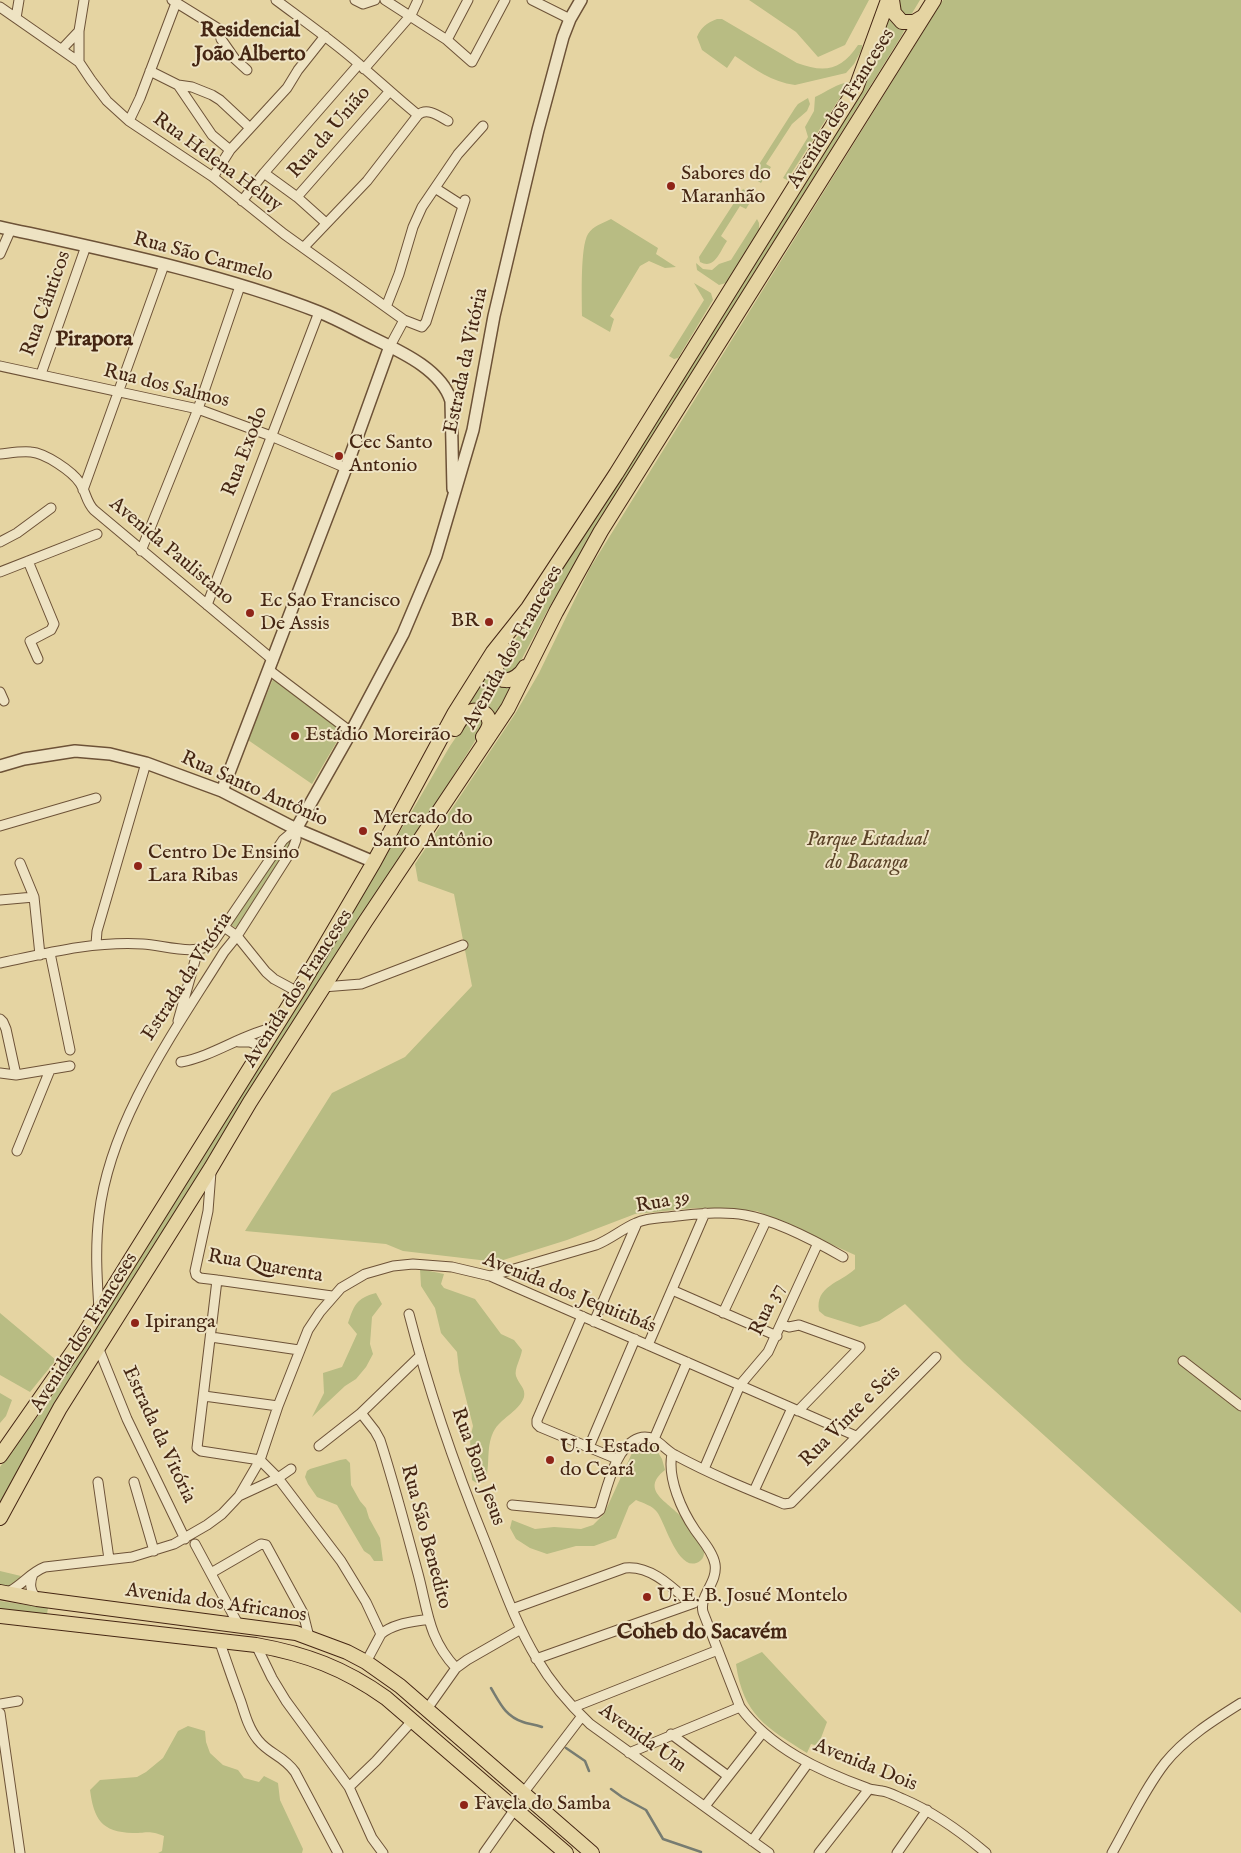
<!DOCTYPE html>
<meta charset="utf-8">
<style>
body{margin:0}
canvas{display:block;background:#e5d4a2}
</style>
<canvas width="1241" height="1853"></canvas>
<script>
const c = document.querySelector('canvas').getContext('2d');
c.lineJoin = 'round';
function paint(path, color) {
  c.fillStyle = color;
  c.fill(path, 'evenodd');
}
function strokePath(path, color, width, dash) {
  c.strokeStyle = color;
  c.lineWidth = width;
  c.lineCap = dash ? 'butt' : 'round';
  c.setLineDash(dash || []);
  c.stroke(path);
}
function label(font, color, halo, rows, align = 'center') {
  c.font = font + ' "IM FELL English",serif';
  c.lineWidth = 4;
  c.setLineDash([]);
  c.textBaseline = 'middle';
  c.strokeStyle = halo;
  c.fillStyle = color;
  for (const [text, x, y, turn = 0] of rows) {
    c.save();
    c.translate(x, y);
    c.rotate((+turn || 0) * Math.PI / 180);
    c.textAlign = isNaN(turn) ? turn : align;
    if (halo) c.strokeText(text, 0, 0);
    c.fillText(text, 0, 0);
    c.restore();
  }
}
paint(new Path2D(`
 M749,0h120l-24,45 -27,12 -22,-25z
 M898,0h22l-9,15 -7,2 -8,-12z
 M943,0h298v1613l-277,-250 -59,-59 -26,17 -19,6 -35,-11 -6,-5c-4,-25 21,-28 36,-42v-14l-98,-44 -62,-3 -60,6 -68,26 -70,22 -94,-11 -17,-7 -141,-13 87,-138 73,-36 67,-71 -18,-92 -36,-13 -3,-17 100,-150 24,-41 51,-105z
 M888,16l18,10 -4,9 -309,497 -47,81 -30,57 -3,4h-8l-2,-2 -1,-13 26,-37 60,-94 274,-439z
 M717,19h5l75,44c27,10 44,8 61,-18h4v4l-8,15 -8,9 -51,12c-23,-3 -41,-16 -60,-29l-8,12 -25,-18 -5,-13c4,-10 10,-14 20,-18z
 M850,82l-63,98 -4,-2 25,-41 -3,-10 9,-16 1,-14c11,-5 23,-14 35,-15z
 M808,98l2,6 -3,7 -15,13 -26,40 5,3 -10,16 -10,-6 44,-69 3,-4z
 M743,189l11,7 -8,13 -6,-3 -19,30 6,5c-7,10 -12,29 -27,21l-1,-5z
 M611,219l47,29 -2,6 20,13 -11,1 -16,-7 -9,5 -30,50 4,3 -4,13 -28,-16c0,-18 -2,-69 6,-82 5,-8 15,-11 23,-15z
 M757,219l2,4v7l-33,53 -7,2 -22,-15 -1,-7 7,6 9,1 7,-6 12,-4z
 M694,283l17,10 2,7 -35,58 -4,1 -5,-3 35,-56z
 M491,663l27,21 -22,35c-10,-17 -14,-19 -32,-11z
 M273,679l70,52 -31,53 -64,-44z
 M481,717l3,8 -4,8 -87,139 -393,636v-41l47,-63 98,-153 174,-281 131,-224 19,-28z
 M288,836l6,3 -57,89 -7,-3z
 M420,1269l24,5 -3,10 3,4 31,11 26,35 13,6 8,10c-1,8 -8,19 -6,26 3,9 10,12 8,21 -4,13 -21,20 -29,32 -10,16 -4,36 -10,53l-7,2 -6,-4 -2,-42 3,-12 -14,-55 -2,-19 -16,-19 -6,-25 -14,-22z
 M376,1293l6,11 -10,13 -2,27 3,10 -7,13 -10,12 -11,7 -33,31 12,-24 -1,-20 19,-6 15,-33 -9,-11c6,-17 8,-25 28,-30z
 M0,1313l56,47 -26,32 -30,-17z
 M0,1393l12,7 -6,16 -6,7z
 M646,1441l7,3 9,15 3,11c-27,21 6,33 17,48 8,10 15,22 22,32 0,5 0,8 -4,11 -21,15 -35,-39 -43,-49 -4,-6 -14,-9 -21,-12l-7,6 -13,32 -22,8h-18l-29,8 -17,-6 -14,-9 -6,-11 2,-8 23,9 19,-2 27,2 12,-4 11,-11 28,-61 -2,-4 5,-6z
 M346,1459l4,4 1,22 9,16 6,7 3,10 11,20 3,23h-9l-4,-6 -6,-4 -27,-46 -20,-8 -9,-13 -3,-7 2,-6 3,-2 30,-9z
 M0,1571l21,5 -6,8 -7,4 -8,-1z
 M0,1601l48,7 -1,6 -47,-5z
 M762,1652l65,70 -9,24 -7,-2 -4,9c-40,-25 -64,-38 -71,-89z
 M188,1726l17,5 1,11 4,11 13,12 15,5 6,8 15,4 5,-6 14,7 2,17 23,49 -1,4h-144l4,-2 2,-15c-15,-6 -16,-3 -31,-3 -32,-1 -39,-14 -43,-43l10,-10 37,-3 9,-5 17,-14 15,-27z`), '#b8bc83');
strokePath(new Path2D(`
 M491,1688c9,15 14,28 32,34 5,2 12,2 19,5
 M566,1748l19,13 4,10
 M611,1789l11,8 24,13 17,29 38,13`), '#777c71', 2.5);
const minor = new Path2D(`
 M172,0l47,29 2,10 14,20 12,11
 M276,0c28,21 57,41 83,64 20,17 38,34 59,51 9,-8 21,1 30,6
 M355,0l8,4 12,-4
 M385,0l62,40 25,22 33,-62
 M532,0l38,19
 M0,7l79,55 12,18 16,21 22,20 84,56 71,57 120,86 18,7 4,-5 39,-122
 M16,18l3,-18
 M447,40l21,-40
 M62,49l17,-18
 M79,62v-31l5,-31
 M364,69l47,-54 7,-15
 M150,71l28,14 14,2 20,8 8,5 29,27
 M178,85l34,50 18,15
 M129,121l11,-23 36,-95
 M264,173l33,24 29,26
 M213,177l17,-27 57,-62 11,-18 27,-34
 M435,188l28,18
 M297,197l92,-105
 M242,201l22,-28 95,-109
 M304,247l63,-66 51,-66
 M0,254l11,-25
 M386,307l13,-33 14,-47 9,-20 36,-53 25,-28
 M390,346l14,-26
 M0,366l198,43 73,27 75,32
 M41,374l45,-128
 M0,454c10,-1 21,-3 31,-2 14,1 41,19 49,31 6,9 6,19 14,27l179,150
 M83,490l81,-225
 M0,542l17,-9 34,-25
 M141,551l57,-142 42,-123
 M28,561l26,63 -3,6 -21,11 8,18
 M0,572l97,-38
 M207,605l112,-293
 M269,670l82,62
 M0,692l4,9
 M0,826l96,-28
 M20,863l14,34 6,58
 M0,900l34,-3
 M224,927l13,9 29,36 8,7 24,13
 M96,944l1,-13 49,-168
 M50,953l20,97
 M0,963c47,-10 94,-22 143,-19 20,1 54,13 70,-1l70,-103 13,-11
 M323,987l38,-3 102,-39
 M0,1019l3,3 3,7 10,46
 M178,1021l20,-71
 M239,1042h11l13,5
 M181,1062c33,-6 61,-28 95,-35
 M0,1073l16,2 54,-9
 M17,1151l33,-81
 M211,1172l-3,39 -13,60 1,4 4,3 17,2 115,16
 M490,1276l106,-31c15,-6 26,-16 40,-22 13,-6 28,-5 41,-7 22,-2 46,-5 68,-1 30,5 72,27 98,42
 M217,1280l-20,168 4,3 59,9 18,18 63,83 25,41 15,32
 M672,1290l105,46
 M99,1310c-2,-32 -4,-63 0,-95 11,-95 76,-184 125,-263l13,-16 56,-88 3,-8v-11
 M723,1313l43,-92
 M409,1314c20,78 46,153 76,227 16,40 30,82 52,118 14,24 33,46 53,65l179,129
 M582,1316l-45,104v4l3,3 77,32
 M594,1322l43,-99
 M782,1325l7,2 10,-2 61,22 -62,64
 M211,1337l88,13
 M648,1345l57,-132
 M98,1347l29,72 58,120
 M1183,1361l58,45
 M204,1396l74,10
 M361,1413l14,18 5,9c14,43 25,86 37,130 11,39 10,67 39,98
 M654,1439l33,-77
 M319,1446l42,-33 59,-57
 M589,1447l46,-108
 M672,1454c-5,24 10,57 23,76 7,10 18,22 20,34 3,19 -16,31 -12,48l37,95c30,41 80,64 127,81 4,2 10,2 15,3 7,1 14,5 21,8 31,13 57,32 83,54
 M704,1469l36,-84 28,-33 50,-109
 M98,1482l11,77
 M134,1482l20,69
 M754,1491l38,-83
 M239,1496l21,-36 18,-54 30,-76 12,-18 21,-24 24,-14 28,-8 20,-2 39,3 38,9 366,160
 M512,1505l84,8 4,-3c7,-21 15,-64 39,-72 16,-5 24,11 36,17 35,19 72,34 109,49l7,-1 145,-146
 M195,1544l43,80
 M211,1573l50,-29 5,1 37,68 6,24
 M33,1574c-4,10 -3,17 4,25
 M6,1593c15,-6 23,-20 39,-26l87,-10 42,-13 33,-19 15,-11 17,-18 39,-18 13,-9
 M512,1609l113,-41c26,-3 48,20 66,36
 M219,1640c7,20 14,41 22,62 4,13 8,27 17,38 12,15 25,15 37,32l43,81
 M256,1645l16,33 14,23 63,86 23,51 11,15
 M536,1659l158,-56
 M366,1662l15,-28c13,-11 32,-12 48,-15
 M0,1704l18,-3
 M574,1707l144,-57
 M427,1709l29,-41 11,-8 54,-31
 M0,1713l20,140
 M671,1734l57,42
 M629,1753l111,-46
 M349,1787l27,-26 37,-41
 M524,1792l58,-76
 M705,1806l58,-74
 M752,1841l56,-78
 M484,1853l31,-44
 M819,1853l50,-64
 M897,1853l30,-43
 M1112,1853c17,-30 32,-63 53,-90 20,-25 49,-43 76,-60`);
const tertiary = new Path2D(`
 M0,227c105,23 219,46 319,85 20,8 39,19 58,28 27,13 65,31 74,61l2,88
 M0,766l24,-7 51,-8 35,3 36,9 76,28 74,38 78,33
 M222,791l124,-323 44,-122
 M296,829l55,-97 52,-98 33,-78 37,-126 21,-114 44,-186 25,-93 7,-18 11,-19`);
const primary = new Path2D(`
 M892,0l2,13 8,9h12l10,-6
 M504,649c-2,4 -6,10 -7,15 -5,22 19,20 28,3
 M455,729c3,-6 7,-13 13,-16 10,-7 24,1 21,13 -1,4 -4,8 -6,11
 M0,1456l76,-109 224,-359 74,-126 80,-148 39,-62 35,-44 88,-134 240,-386 32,-88
 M0,1518l60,-110 151,-240 39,-66 115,-180 143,-214 48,-96 45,-81 333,-531
 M0,1592l37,7 259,34 51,19 19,10 34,24 192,167
 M0,1616l256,29c50,9 88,23 130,53l180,155`);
strokePath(minor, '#6d5237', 11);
strokePath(tertiary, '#6d5237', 14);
strokePath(primary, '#452613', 16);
strokePath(minor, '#eee3c3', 9);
strokePath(tertiary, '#eee3c3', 11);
strokePath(primary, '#e5d4a2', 14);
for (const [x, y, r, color] of [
 [671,186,5,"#8f2418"],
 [339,456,5,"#8f2418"],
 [250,613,5,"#8f2418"],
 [489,622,5,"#8f2418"],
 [295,736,5,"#8f2418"],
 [363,831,5,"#8f2418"],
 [138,866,5,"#8f2418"],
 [135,1323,5,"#8f2418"],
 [550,1460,5,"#8f2418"],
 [647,1597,5,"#8f2418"],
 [464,1805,5,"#8f2418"]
]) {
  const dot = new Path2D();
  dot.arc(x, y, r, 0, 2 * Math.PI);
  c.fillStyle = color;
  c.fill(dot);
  strokePath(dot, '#eee3c3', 2);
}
label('20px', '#452613', '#eee3c3', [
 ["Avenida dos Franceses",842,109,-58],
 ["Rua da União",330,133,-49],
 ["Rua Helena Heluy",217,163,36],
 ["Rua São Carmelo",203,258,15],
 ["Rua Cânticos",47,304,-70],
 ["Estrada da Vitória",467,361,-78],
 ["Rua dos Salmos",166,387,14],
 ["Rua Exodo",246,452,-69],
 ["Avenida Paulistano",171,552,40],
 ["Avenida dos Franceses",514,648,-61],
 ["Rua Santo Antônio",254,790,24],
 ["Estrada da Vitória",188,977,-57],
 ["Avenida dos Franceses",299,989,-57],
 ["Rua 39",663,1203,-10],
 ["Rua Quarenta",265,1267,10],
 ["Avenida dos Jequitibás",569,1294,22],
 ["Rua 37",768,1310,-65],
 ["Avenida dos Franceses",85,1333,-58],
 ["Rua Vinte e Seis",851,1417,-45],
 ["Estrada da Vitória",158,1435,65],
 ["Rua Bom Jesus",477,1467,70],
 ["Rua São Benedito",425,1537,75],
 ["Avenida dos Africanos",216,1604,8],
 ["Avenida Um",642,1739,36],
 ["Avenida Dois",865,1766,22]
]);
label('20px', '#452613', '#eee3c3', [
 ["Sabores do",681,175],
 ["Maranhão",681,198],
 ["Cec Santo",349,444],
 ["Antonio",349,467],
 ["Ec Sao Francisco",260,602],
 ["De Assis",260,625],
 ["BR",479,622,"right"],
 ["Estádio Moreirão",305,736],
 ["Mercado do",373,819],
 ["Santo Antônio",373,842],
 ["Centro De Ensino",148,854],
 ["Lara Ribas",148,877],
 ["Ipiranga",145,1323],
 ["U. I. Estado",560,1448],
 ["do Ceará",560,1471],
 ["U. E. B. Josué Montelo",657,1597],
 ["Favela do Samba",474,1805]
], 'left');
label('italic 20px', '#5c4429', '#eee3c3', [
 ["Parque Estadual",867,841],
 ["do Bacanga",867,864]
]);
label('bold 21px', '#452613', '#eee3c3', [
 ["Residencial",250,32],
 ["João Alberto",250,56]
]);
label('bold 22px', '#452613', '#eee3c3', [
 ["Pirapora",94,340],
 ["Coheb do Sacavém",702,1633]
]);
</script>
